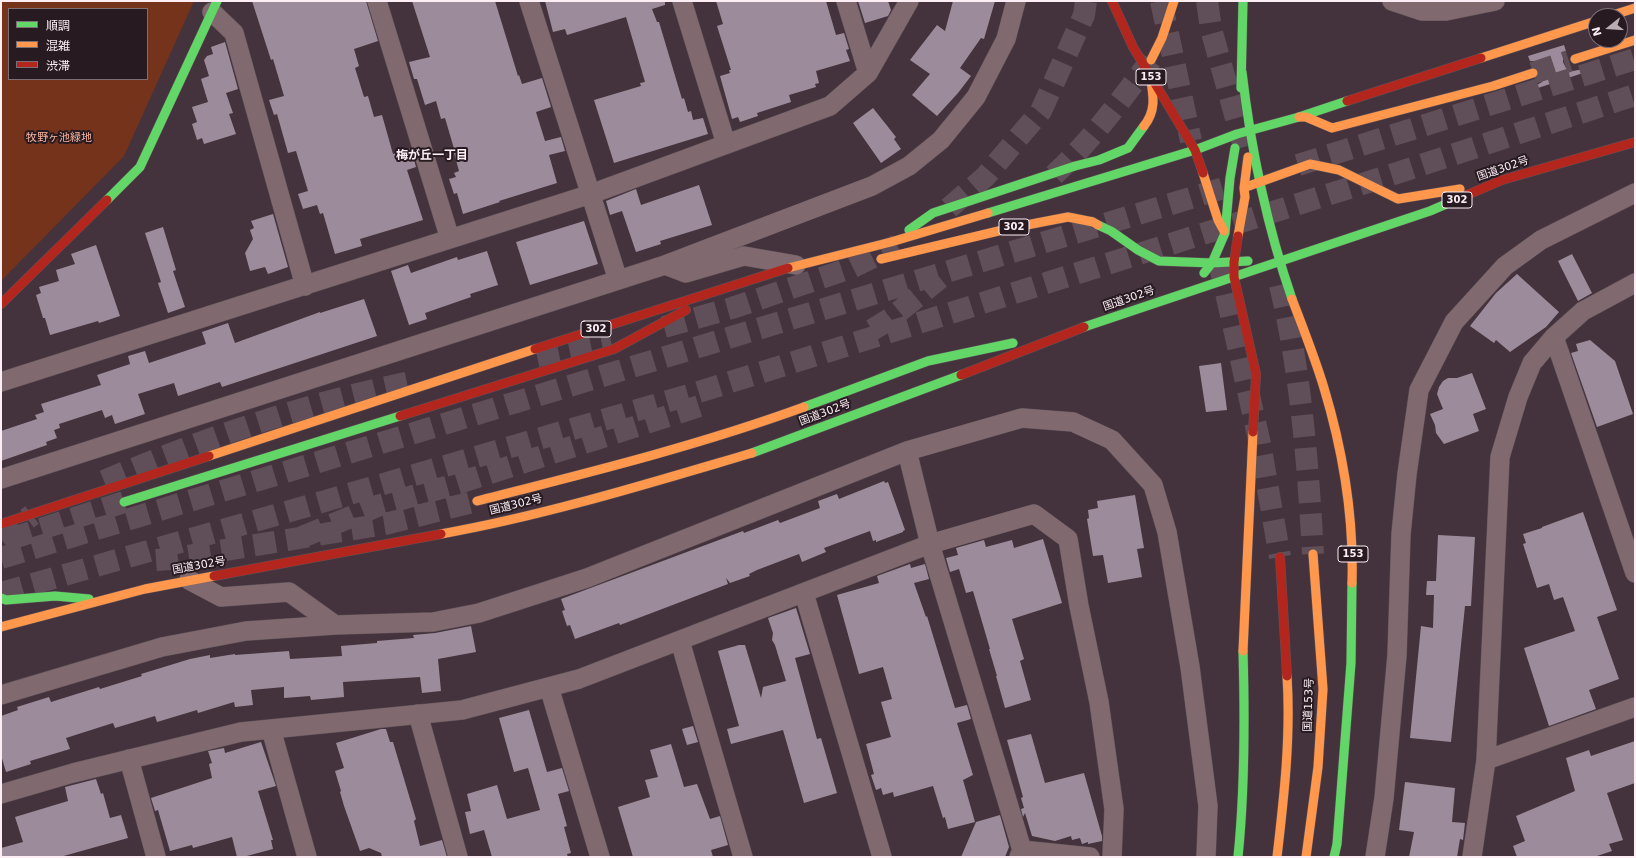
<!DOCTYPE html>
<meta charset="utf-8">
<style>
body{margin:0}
#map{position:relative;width:1636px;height:858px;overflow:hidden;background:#44333c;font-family:"DejaVu Sans","Noto Sans JP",sans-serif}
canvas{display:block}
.frame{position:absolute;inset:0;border:2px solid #fdeef5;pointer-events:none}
.legend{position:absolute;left:8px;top:8px;width:140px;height:72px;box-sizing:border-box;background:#271a21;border:1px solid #7d6f76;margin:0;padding:5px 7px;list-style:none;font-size:12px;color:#fdeef5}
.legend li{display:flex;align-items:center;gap:8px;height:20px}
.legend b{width:20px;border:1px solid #7d6f76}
.north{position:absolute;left:1588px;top:8px;width:40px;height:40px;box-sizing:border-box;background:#271a21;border:1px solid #7d6f76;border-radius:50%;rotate:253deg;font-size:11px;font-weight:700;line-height:16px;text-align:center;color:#fdeef5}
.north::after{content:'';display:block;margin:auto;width:14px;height:18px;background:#bcadb4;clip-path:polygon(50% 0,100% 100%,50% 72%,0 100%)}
</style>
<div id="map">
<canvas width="1636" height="858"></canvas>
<div class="frame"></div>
<ul class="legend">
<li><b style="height:5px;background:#63d668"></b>順調</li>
<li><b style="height:5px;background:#ff974d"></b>混雑</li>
<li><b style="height:5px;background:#b3261e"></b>渋滞</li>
</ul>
<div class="north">N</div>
</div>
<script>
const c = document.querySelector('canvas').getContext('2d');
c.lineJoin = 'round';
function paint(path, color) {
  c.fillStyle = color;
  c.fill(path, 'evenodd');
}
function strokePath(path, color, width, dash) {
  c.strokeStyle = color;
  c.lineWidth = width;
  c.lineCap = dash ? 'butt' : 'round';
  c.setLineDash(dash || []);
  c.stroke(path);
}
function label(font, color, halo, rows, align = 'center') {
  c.font = font + ' "DejaVu Sans","Noto Sans JP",sans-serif';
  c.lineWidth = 4;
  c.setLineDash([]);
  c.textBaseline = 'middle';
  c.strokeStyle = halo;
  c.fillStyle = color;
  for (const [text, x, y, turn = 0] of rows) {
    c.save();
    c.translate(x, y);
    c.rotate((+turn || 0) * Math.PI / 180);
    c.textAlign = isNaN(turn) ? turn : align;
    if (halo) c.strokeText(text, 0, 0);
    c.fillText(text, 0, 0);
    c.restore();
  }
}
paint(new Path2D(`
 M1,1h193l-70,155 -123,125zM9,9h138v70h-138z`), '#76331c');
paint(new Path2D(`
 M252,1h114l12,40 -24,8 5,17 -4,2 9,29 4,-1 6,21 8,-2 11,39 18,-6 5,19 -9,3 16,50 -63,19 2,7 -27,8 -12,-41 -3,1 -3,-9 -14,4 -5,-15 10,-3 -12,-40 -8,2 -11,-39 -3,1 -5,-15 15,-4 -11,-37 -2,1z
 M412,1h83l23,75 1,-1 3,9 20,-6 9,29 -15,5 9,29 16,-4 4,14 -16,4 8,28 -58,18 1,1 -37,12 -6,-21 -3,1 -5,-15 7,-2 -2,-4 5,-2 -5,-18 1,-1 -10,-34 -4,1 -5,-18 -11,4 -8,-26h-3l-5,-17 21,-5z
 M545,1h120v4l-13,4 5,13h2l23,77 2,-1 4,14 3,-1 2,9 10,-2 5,16 -94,29 -20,-63 47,-14 -1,-3 5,-1 -19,-65 -59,18 -2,-6 -12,3z
 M716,1h110l10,34 8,-2 5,16 -3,1 4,11 -34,10 3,12 -4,1 1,3 -27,8 2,7 -34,11 1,3 -18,6 -2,-5 -6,2 -12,-43 10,-3 -1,-3h2l-14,-44 6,-2z
 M858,1h30l3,9 -3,6 -23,7z
 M953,1h42l-11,38 -3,-1 -21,30 11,8 -13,17 -21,23 -25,-21 18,-21 -20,-14 27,-35 8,6z
 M225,42l13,47 -12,4 7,20 -4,1 7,20 -32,10 -2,-6 -5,2 -5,-16 5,-2 -5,-15 16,-5 -7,-23 8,-3 -5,-16 3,-4 6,-2 -2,-7z
 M1564,45l2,6 -3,5v6l3,6 7,3 15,-3 1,3 -51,17 -1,-3 5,-3 3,-6v-6l-4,-7 -5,-2h-6l-2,-5z
 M873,108l23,29 -2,2 7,10 -20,14 -28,-40z
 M699,185l13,40 -52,16 1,3 -25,8 -14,-41 -12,4 -4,-14 30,-12 5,16z
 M273,214l15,53 -20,7 -3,-7 -15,4 -5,-18 8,-14 -3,-9 4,-2 -3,-7z
 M584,221l14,43 -68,21 -14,-43z
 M163,227l13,43 -3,1 12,36 -17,6 -10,-30 3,-1 -16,-49z
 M96,245l24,71 -21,7 -1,-2 -48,14 -5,-17h-2l-7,-23 5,-2 -2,-6 20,-6 -3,-11 19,-6 -4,-10z
 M487,251l11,34 -28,9 1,3 -46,16 2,6 -18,6 -18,-54 17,-6 3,8 46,-16 1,3z
 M1572,254l20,39 -14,8 -20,-40z
 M1517,274l42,38 -13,15 -36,25 -14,-12 -2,3 -24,-17 26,-33z
 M364,299l13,37 -155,51 -2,-5 -42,14 -4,-13 -36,11 7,20 -30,10 -3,-9 -7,3 -3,-8 -43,14 1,4 -6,2 3,8 -11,4 1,3 -46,16v-30l36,-12 -2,-4 9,-3 -3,-8 60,-19 -4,-10 33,-11 -2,-8 17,-5 4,12 57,-19 -4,-12 26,-9 7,20 85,-31v1z
 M1590,340l25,21 18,53 -36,13 -26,-74 7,-2 -2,-7z
 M1221,363l6,47 -21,2 -7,-46z
 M1472,373l14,36 -13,5 6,17 -35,13 -8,-11 -1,-8 -5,-11 13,-5 -6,-15 2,-7 4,-6 5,-3h9z
 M884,481l1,2 3,-1 17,48 -2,1v1l-27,10v-2l-3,1 -3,-10 -46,17 2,4 -24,10 -3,-8 -42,16 -8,4 1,2 -20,7 -4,-5 2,6 -108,41 -1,-2 -44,16 -5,-14 -3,1 -5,-15 3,-1 -4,-11 182,-68 1,2 34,-13 2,3 40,-15 -2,-7 19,-7 2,5z
 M1135,495l9,53 -7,1 5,28 -34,6 -5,-28 -10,1 -6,-37 2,-1 -1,-8 10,-2 -1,-7z
 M1583,512l34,98 -20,7 22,62 -30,11 7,19 -47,17 -25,-78 51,-17 -12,-34 -9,3 -5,-16 -12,4 -14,-44 3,-1 -3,-9 19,-6v-1z
 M1438,535l37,2 -4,69h-6l-14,136 -41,-4 11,-112 12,2 1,-33h-8l1,-14h9z
 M1043,539l19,64 -50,16 12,40 -4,2 11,39 -26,8 -9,-32h1l-8,-27h1l-17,-58 -7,2 -7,-24 -9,3 -4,-14 12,-3 -2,-7 28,-8 2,7 26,-7 2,8z
 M910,564l1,4 14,-4 4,15 -15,4 12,34 1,-1 28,92 12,-3 4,14 -14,4 16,52 -10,5 12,42 -27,7 -3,-12 -2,1 -10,-32 -39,11 -1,-5 -10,3 -2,-7 -5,2 -5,-15 3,-1 -8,-30 25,-7 -10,-35 11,-3 -9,-32 -24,7 -22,-79 42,-12 -2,-7z
 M796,608l14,46 -15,4 22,81 4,-1 16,55 -33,10 -21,-73 -52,14 -4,-15 12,-3 -21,-75 21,-6h6l16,53 2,-11 23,-6 -11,-36 -3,-5 1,-7 -5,-15z
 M471,626l5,26 -38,7 3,32 -19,2 -2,-16 -77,5 1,15 -33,3 -1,-4 -26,2v-11l-33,3 2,15 -18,2 -1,-5 -36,11 -1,-3 -40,12 -2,-6 -40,12 -2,-5 -47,15 4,11 -40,12 1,3 -25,8 -5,-17v-39l17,-6 -1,-3 32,-10 2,5 48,-15 1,2 42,-13 -1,-2 49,-15 20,-4v3l25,-4v1l54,-4 1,8 52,-3 -1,-10 36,-3v-2l37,-3 -1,-3 22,-2z
 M529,710l18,62 15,-4 7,23 -11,3 9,32 -3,1 7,26 -4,1 1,3h-76l-8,-27 -14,4 -5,-22 6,-1 -4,-17 30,-9 10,34 33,-9 -12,-42 -14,4 -15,-54z
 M693,726l5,16 -11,3 -5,-16z
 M381,729h5l4,13h3l23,77 -2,2 6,25 22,-6 5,17h-65l-1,-4 -12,-5 -9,3 -16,-45 -4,-14 1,-1 -6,-20 9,-3 -8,-25z
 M1031,734l14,49 39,-10 18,63v5l-14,3v-2l-6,2 -2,-6 -8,2 -1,-4 -16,5 -23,-5 -7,-23 -2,4 -2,-8 3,-1 -3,-10 2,-1 -16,-57z
 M1635,741v42l-28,10 16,47 -14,4 3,7 -18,6h-77l-4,-11 12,-5 -9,-25 59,-25 -9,-33 23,-8 2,6z
 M261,742l15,44 -18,5 15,49h-2l2,9 -30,8h-6l-5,-20 -39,11 -1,-3 -22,6 -12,-41 -3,1 -4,-13 61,-20 -3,-14 3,-1 -4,-12 16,-3 1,5z
 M671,744l13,43 13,-3 13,35 10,-3 8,29 -17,5 2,7h-80l-15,-50 32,-10 -5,-17 13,-3 -8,-27z
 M96,779l5,15 2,-1 7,25 11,-3 7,23 -68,19h-59v-9l22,-6 -8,-25 53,-16 -3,-14z
 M1405,782l50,6 -3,34 13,1 -2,17 -3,-1 -3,18h-48l5,-25 -15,-2z
 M1000,815l9,32 -4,10h-44l15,-35z`), '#9c8c9b');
strokePath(new Path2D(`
 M1161,1l30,140
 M1207,1l4,28 33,118
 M1533,73l36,-12
 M1298,165l337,-106
 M1054,175c37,-34 67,-75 97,-115
 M949,208l36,-31 56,-66 43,-96 2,-14
 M1219,262l41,182 20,113
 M1280,285c21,88 28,179 33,269
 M664,327l68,-19 119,-40 46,-23
 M872,330l18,-11 50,-41
 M537,356l74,-15
 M104,481c99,-42 202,-78 307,-99
 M302,537l78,-32 69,-19 257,-82
 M1,539l31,-24
 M10,539l114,-37
 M1,558l1226,-371
 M156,560l14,-1 215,-35 92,-23
 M1,593l324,-92 364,-106 708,-222 238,-78`), '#604f58', 22, [22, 11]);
const street = new Path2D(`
 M377,1l73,238
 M529,1l89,279
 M682,1l44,143
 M846,1l22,72
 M1392,1l30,10h24l49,-10
 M212,12l22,21 71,253
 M665,265l21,8 58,-17 52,9
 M1554,337l81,236
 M1,382l590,-188 239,-88 38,-33 41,-72
 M907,451l23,93 92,306
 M1,479l664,-214 207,-79 37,-20 32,-26 35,-43 30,-58 10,-38
 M189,580l32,17 68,-5 46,33
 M804,593l78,264
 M680,641l63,216
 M549,687l51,170
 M1,695l161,-48 84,-16 89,-6 98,-3 46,-9 108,-35 320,-127 115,-33 51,4 39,18 41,45 14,47 23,135 18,139 -2,51
 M418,714l40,143
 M271,729l36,128
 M129,759l27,98
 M1486,760l149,-53
 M1,794l72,-21 168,-41 221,-22 117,-31 351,-135 104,-30 34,25 11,67 20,96 15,107 -2,48
 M1019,857l3,-7 68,7
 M1375,857l9,-59 13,-143 4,-121 6,-60 12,-84 35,-68 51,-56 36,-26 94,-47
 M1472,857l14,-97 14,-303 18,-60 14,-34 22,-26 29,-26 52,-28`);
const fast = new Path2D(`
 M1242,72c9,79 24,151 50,227
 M1241,88l2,-87
 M107,200l33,-33 77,-166
 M988,213l207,-63 42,-16 62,-17 48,-16
 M1098,225l13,6 27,19 21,11 53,2 36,-2
 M909,230l24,-17 142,-47 24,-6 29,-12 16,-22
 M1204,273l8,-10 13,-30 5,-55 5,-30
 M1084,327l346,-116 37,-16
 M804,407l124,-46 85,-18
 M752,453l209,-78
 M124,502l276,-86
 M1,598l5,2 49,-4 34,3
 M1238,857c7,-69 7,-137 5,-206
 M1334,857l3,-13 14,-181 1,-80`);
const slow = new Path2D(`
 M1610,16l25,-8
 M1481,58l115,-37
 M1575,59l60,-19
 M1151,60l11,-22 12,-37
 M1299,117h7l26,11 161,-42 40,-13
 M1144,126c13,-16 9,-32 6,-51
 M1203,173l15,47 6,11
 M1246,187l64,-23 29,6 59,29 62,-10
 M1238,236l7,-39 -1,-9 4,-31
 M881,259l130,-31 57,-11 25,5 5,3
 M788,268l103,-26 97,-29
 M1292,299c11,29 23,59 32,89 19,63 30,129 28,195
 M209,456l326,-107
 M477,501c110,-28 220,-55 327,-94
 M441,534c106,-19 209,-51 311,-81
 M1,627l144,-38 69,-13
 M1243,651l10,-219
 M1277,857c7,-60 14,-121 10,-181
 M1306,857l12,-90 5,-78 -10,-135`);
const jam = new Path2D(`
 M1112,1l21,46 62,103 8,23
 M1347,101l134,-43
 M1467,195l35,-15 133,-38
 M1238,236l-4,26v15l22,97 -3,58
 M1,304l106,-104
 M535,349l253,-81
 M961,375l123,-48
 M400,416l214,-67 72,-39
 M1,524l208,-68
 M1280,557l7,119
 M214,576l227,-42`);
strokePath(street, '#60535a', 20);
strokePath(fast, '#60535a', 10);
strokePath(slow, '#60535a', 10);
strokePath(jam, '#60535a', 10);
strokePath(street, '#806a6f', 19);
strokePath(fast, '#63d668', 9);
strokePath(slow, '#ff974d', 9);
strokePath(jam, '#b3261e', 9);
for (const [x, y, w] of [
 [1151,77,30],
 [1457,200,30],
 [1014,227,30],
 [596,329,30],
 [1353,554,30]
]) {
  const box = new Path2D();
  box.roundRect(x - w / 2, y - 8, w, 16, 3);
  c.fillStyle = '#271a21';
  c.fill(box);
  strokePath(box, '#fdeef5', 1);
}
label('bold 10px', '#fdeef5', null, [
 ["153",1151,77],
 ["302",1457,200],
 ["302",1014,227],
 ["302",596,329],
 ["153",1353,554]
]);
label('11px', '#f9b49d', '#271a21', [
 ["牧野ヶ池緑地",59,138]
]);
label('11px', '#fdeef5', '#271a21', [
 ["国道302号",1503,169,-19],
 ["国道302号",1129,299,-19],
 ["国道302号",825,413,-21],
 ["国道302号",516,505,-14],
 ["国道302号",199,566,-10],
 ["国道153号",1309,705,-88]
]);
label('bold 12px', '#fdeef5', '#271a21', [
 ["梅が丘一丁目",432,156]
]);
</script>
